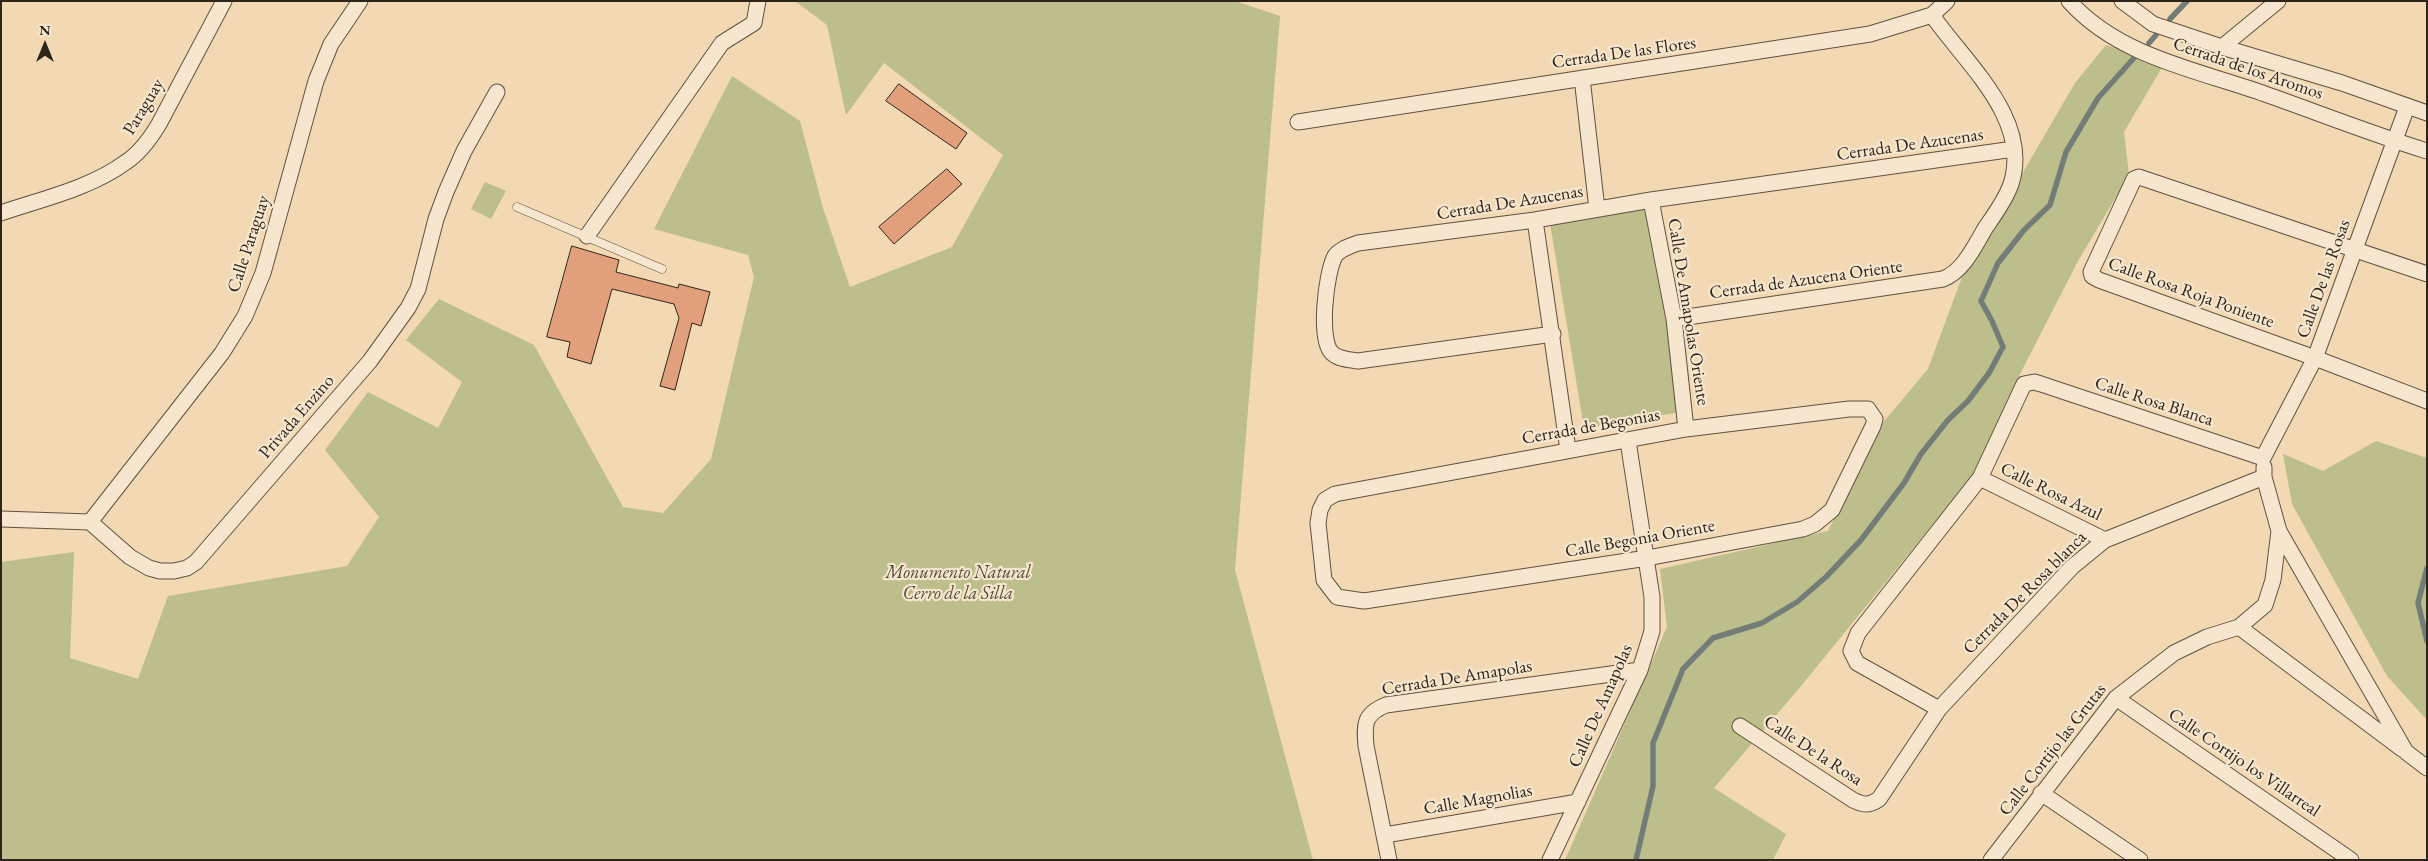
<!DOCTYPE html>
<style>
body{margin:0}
#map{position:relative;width:2428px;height:861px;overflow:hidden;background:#f2d8b3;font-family:"EB Garamond",serif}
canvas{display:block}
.frame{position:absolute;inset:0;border:2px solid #2e251a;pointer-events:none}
.north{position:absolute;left:20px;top:20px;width:50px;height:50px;-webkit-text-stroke:4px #f7e6ce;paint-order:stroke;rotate:0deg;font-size:14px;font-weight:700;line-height:20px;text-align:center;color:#2e251a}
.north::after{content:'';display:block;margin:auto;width:18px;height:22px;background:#2e251a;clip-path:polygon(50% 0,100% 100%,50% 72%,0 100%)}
</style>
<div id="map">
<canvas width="2428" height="861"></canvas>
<div class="frame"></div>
<div class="north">N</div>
</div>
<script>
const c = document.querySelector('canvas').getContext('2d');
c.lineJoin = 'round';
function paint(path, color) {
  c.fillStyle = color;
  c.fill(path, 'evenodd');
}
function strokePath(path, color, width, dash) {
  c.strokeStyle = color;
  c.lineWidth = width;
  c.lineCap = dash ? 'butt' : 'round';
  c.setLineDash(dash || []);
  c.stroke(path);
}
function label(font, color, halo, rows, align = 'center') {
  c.font = font + ' "EB Garamond",serif';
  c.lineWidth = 4.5;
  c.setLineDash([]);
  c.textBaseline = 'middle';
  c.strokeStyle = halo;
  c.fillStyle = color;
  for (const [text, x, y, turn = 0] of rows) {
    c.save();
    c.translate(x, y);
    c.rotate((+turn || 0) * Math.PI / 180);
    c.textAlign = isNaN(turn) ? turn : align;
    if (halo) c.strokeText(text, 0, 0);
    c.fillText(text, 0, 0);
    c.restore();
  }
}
paint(new Path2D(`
 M795,1h440l45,15 -45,554 78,290h-1312v-298l73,-10 -4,106 68,21 30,-83 179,-30 32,-49 -54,-67 43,-58 70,36 24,-46 -56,-42 33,-41 95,46 89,162 40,6 48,-54 43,-182 -6,-22 -94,-26 78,-153 68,45 23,87 27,79 102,-40 51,-92 -119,-92 -38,52 -19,-90z
 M2106,45l58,19 -40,68 5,43 -51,86 -59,115 -46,99 -172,211 -87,102 72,46 -13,26h-208l102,-233 -7,-58 168,-38 47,-99 53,-63 34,-92 113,-194z
 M485,182l21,9 -15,28 -20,-10z
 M1647,207l34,205 -97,16 -34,-205z
 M2376,441l51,17v262l-40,-44 -95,-172 -9,-50 40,17z`), '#bcbe8b');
strokePath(new Path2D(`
 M2170,19l17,-18
 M2149,43l7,-8
 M2427,568l-9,35 9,38
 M1636,860l17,-74v-43l30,-74 30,-31 49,-15 35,-21 29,-25 35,-37 43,-57 17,-29 27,-34 20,-19 21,-28 14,-26 -11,-26 -11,-20 17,-38 26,-33 26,-25 16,-53 32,-54 36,-40`), '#727d78', 5.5);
const building = new Path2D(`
 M899,84l68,49 -11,16 -70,-48z
 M947,169l15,15 -68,60 -15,-17z
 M572,246l47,14 -3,12 62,16 1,-4 31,8 -9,34 -9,-3 -17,67 -15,-4 19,-68 -5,-14 -62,-15 -21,75 -24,-7 3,-15 -23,-5z`);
paint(building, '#e29f7b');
strokePath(building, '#2e251a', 1);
const lane = new Path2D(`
 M517,207l145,62`);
const street = new Path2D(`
 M2069,1c50,56 129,69 196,93 54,19 107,40 162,57
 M2122,1l31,23 69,23 120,36 85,30
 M2222,47l56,-46
 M1582,78l15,131
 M1298,122l572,-88 62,-19 15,-14
 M1651,200l23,119 12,110
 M1,213c41,-14 90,-25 125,-51 14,-9 24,-23 33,-38l65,-123
 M1535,220l33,230
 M587,236l135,-193 32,-20 4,-22
 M2427,274l-288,-97 -5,2 -43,93 1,4 7,4 216,78 112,43
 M1674,319l269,-40c21,-8 32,-34 43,-52 9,-13 20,-28 25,-43 21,-65 -46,-121 -79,-169
 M1553,334l-195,27c-8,-1 -20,-2 -26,-8 -14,-13 -6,-81 3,-97 5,-7 15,-10 23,-13l177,-23 116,-20 363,-51
 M1849,409h19l7,10 -2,7 -41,84 -17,14 -12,5 -156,29 -283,43 -27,-4 -13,-17 -6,-57 2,-13 5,-10 10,-6 351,-65z
 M2263,458l52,-100 92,-251
 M2264,467v10l15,54 127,221 21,16
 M1980,478l125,62
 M1,519l89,3 40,35 19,11 11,3h14l13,-3 9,-6 174,-201 38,-53 10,-19 18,-70 10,-27 18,-41 33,-59
 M90,522l132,-169 23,-37 18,-43 53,-192 15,-37 29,-43
 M2239,627l163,122
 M2116,698l235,162
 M1939,709l-82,-46 -6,-12 7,-18 122,-155 44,-94 10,-2 7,2 222,74
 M1740,726l113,74c10,5 16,6 26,-1l60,-90 133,-142 33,-27 159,-63
 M2041,793l99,67
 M1385,835l193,-33
 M1389,860l-23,-114c-2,-22 -2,-32 20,-41l254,-35
 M1550,860l90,-190 12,-39v-34l-24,-156
 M1991,860l125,-162 58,-45 33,-16 32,-10 26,-22 8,-25 6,-49`);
strokePath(lane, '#5f5240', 9);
strokePath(street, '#5f5240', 17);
strokePath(lane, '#f7e6ce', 8);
strokePath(street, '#f7e6ce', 15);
label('18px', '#2e251a', '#f7e6ce', [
 ["Cerrada De las Flores",1624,53,-8],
 ["Cerrada de los Aromos",2248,69,19],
 ["Paraguay",144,107,-59],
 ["Cerrada De Azucenas",1910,145,-8],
 ["Cerrada De Azucenas",1510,203,-9],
 ["Calle Paraguay",249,244,-72],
 ["Calle De las Rosas",2324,279,-70],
 ["Cerrada de Azucena Oriente",1806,280,-8],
 ["Calle Rosa Roja Poniente",2191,293,20],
 ["Calle De Amapolas Oriente",1688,312,81],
 ["Calle Rosa Blanca",2154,402,18],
 ["Privada Enzino",297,417,-49],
 ["Cerrada de Begonias",1591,427,-10],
 ["Calle Rosa Azul",2051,492,26],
 ["Calle Begonia Oriente",1640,539,-10],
 ["Cerrada De Rosa blanca",2025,593,-45],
 ["Cerrada De Amapolas",1457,678,-9],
 ["Calle De Amapolas",1601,706,-66],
 ["Calle Cortijo las Grutas",2053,750,-52],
 ["Calle De la Rosa",1813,751,33],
 ["Calle Cortijo los Villarreal",2244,763,34],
 ["Calle Magnolias",1478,800,-10]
]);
label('italic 18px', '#524b36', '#f7e6ce', [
 ["Monumento Natural",958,573],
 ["Cerro de la Silla",958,594]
]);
</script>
